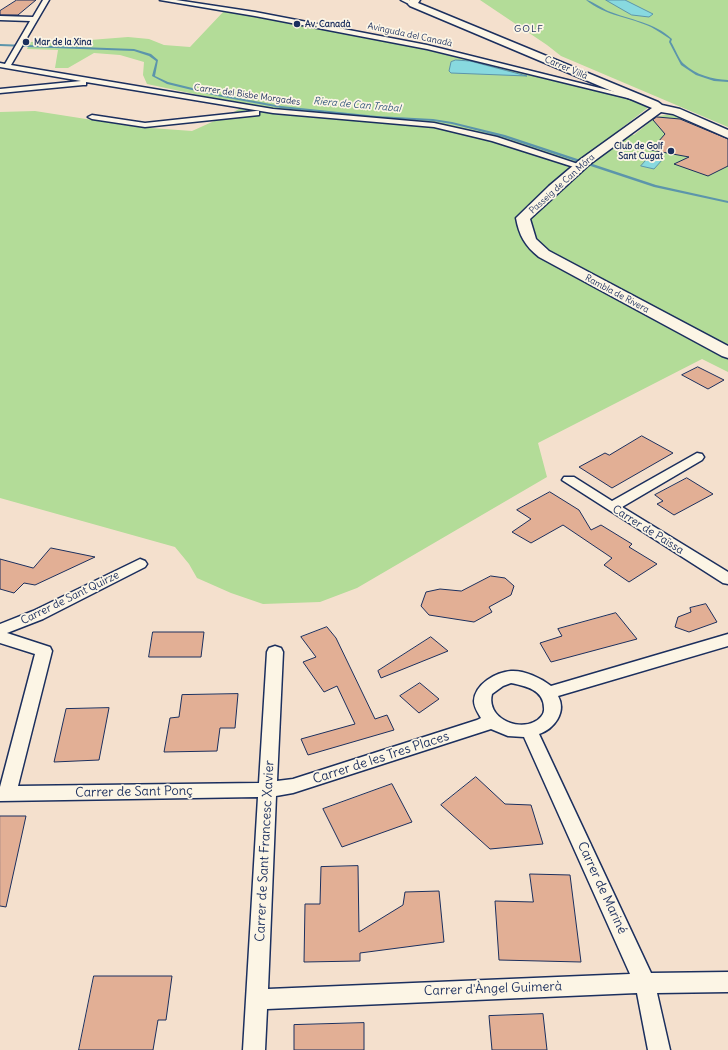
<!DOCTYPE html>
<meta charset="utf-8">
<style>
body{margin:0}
canvas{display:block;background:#f4e0cd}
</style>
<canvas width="728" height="1050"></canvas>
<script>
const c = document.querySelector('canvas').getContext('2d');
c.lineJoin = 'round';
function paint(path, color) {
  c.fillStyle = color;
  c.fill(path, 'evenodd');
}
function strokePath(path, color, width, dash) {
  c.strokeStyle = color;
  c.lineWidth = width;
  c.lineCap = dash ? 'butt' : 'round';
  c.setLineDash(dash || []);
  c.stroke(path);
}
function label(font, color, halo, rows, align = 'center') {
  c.font = font + ' Delius,sans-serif';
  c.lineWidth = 3.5;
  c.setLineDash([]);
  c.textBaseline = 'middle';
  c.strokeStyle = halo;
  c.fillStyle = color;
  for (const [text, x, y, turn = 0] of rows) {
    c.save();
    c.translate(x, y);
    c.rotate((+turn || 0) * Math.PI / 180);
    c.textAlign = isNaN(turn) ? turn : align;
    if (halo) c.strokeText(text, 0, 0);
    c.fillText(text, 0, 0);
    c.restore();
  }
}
paint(new Path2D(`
 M480,0h248v127l-167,-71 -14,-11z
 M224,11l198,38 198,48 30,9 -31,24 15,5c8,-6 17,-16 26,-19 17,-6 51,14 68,20v236l-26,-13 -164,84 9,34 -190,111 -37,14 -57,2 -32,-11 -34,-15 -8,-14 -14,-17 -175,-49v-386l35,-1 102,16 55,4 40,-18 14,-8 -99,-21 -4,-9 1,-13 -24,-7 -26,-2 -26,15h-13l3,-18 -31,-1 3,-7 60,-2 38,-3 21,2 15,6 26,2z`), '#b3dc98');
const water = new Path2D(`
 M606,0h19l28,14 -4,3 -17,-2z
 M456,60l14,1 57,15 -76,-3 -2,-2 2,-9z
 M650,156l13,3 -9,10 -13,-3z`);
paint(water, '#88d9df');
strokePath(water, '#5c95ab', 1);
paint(new Path2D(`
 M586,0c4,0 16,8 22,11 22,9 46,11 64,28l-1,3c4,6 8,18 13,22 12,11 28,15 44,16v2l-14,-1 -18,-6 -15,-10 -12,-23 1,-3c-6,-4 -12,-8 -19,-12 -21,-10 -46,-11 -65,-27z
 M0,44l134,5 17,5 7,6 -3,16 13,6 49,12 64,12 96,10 56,3 19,3 53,13 151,50 72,16v2l-74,-16 -151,-50 -51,-13 -19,-3 -56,-3 -96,-10 -64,-12 -50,-12 -15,-8 4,-15 -7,-5 -15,-5 -134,-5z`), '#5c95ab');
const building = new Path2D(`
 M17,0h19l-18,15h-18v-4z
 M657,117l23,2 48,20v27l-20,10 -34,-12 15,-7 -38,-7 14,-16 -12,-14z
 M698,367l26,13 -16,9 -26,-14z
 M642,436l31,17 -61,35 -33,-21 26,-14 4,2z
 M687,478l26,16 -39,21 -17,-11 6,-3 -8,-6z
 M550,492l29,18 12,20 10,-5 31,19 -3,3 28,17 -28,18 -25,-17 8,-7 -49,-33 -32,18 -19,-11 19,-13 -14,-9z
 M51,548l44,9 -60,28 -11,-2 -10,10 -14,-4v-30l33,9z
 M491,576l14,2 9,8 -3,9 -22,12 3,5 -18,10 -45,-7 -8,-9 5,-14 14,-3 21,2z
 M706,604l11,18 -28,10 -14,-5 3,-10 13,-5 -1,-4z
 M616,613l21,26 -86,23 -11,-19 22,-7 -4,-7z
 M327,627l9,11 39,81 12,-4 7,15 -86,25 -7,-16 54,-15 -18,-38 -13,6 -21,-30 13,-5 -15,-20z
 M153,632h51l-3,25h-52z
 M431,637l17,14 -67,27 -3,-7z
 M420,683l19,16 -20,14 -19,-17z
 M238,694l-3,34h-15l-3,23 -53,1 6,-34 9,-1 3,-22z
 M109,708l-10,52 -45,2 12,-53z
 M476,777l29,27 26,1 12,39 -53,5 -49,-44z
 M392,784l20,38 -70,25 -19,-38z
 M0,816h26l-20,91 -6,-1z
 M358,866l1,66 44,-27 2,-13 34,-1 5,51 -84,11v8l-56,1 1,-58h15l1,-37z
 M530,874l40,1 11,87 -82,-2 -4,-59 38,1z
 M94,976h78l-6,44h-8l-5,30h-74z
 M543,1014l4,36h-55l-3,-34z
 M364,1023v27h-70v-25z`);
paint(building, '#e2af95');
strokePath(building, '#1b2f5e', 1);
const street = new Path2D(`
 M43,0h6l-38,65 262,44 161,14 63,14 87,29 -4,3 -3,-1 -85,-27 -58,-14 -161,-14 -187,-31v3h-3l-83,8v-4l81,-8 -81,-14v-4l5,1 25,-43 -30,-1v-4l33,1z
 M160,0h16l79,12 172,33 217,54 -4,2 -213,-52 -172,-33z
 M401,0h8l7,4 -5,1z
 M256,111h3v4l-114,12 -53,-8 -4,-2 4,-2 53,8z
 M697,453l5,1 2,3 -2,3 -80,47 106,65v12l-5,-1 -161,-103 2,-3h10l38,24z
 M140,559l5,2 2,3 -2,3 -102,52 -36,14 43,14 2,4 -34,135 241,-3 8,-131 2,-4 6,-2 6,2 2,4 -6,129 16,-2 184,-59 4,-2c-3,-5 -7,-11 -7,-17 1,-17 22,-29 37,-30 13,-1 30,7 40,15l177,-52v12l-170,50c9,16 -4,33 -19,38l112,239 77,-1v20l-71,1 13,57h-22l-11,-57 -370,16 -2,41h-22l15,-253 -258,4v-14l35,-133 -35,-11v-19l33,-13zM511,683c15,3 33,7 33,25 1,6 -5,12 -10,14 -18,9 -48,-5 -42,-28l11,-8zM491,729l17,7 16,1 106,237 -362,15 8,-193 17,-3z`);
const secondary = new Path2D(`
 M410,0h10l-2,3 240,99 4,3 18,4 48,21v8l-55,-24 -12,-2 -71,52 -60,55 6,20 13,12 179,95v12l-6,-2 -183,-99c-14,-11 -20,-22 -23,-39l33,-32 32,-27 71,-51 -242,-102 -2,-2z`);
strokePath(street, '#1b2f5e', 3);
strokePath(secondary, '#1b2f5e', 3);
paint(street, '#fcf5e5');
paint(secondary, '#fcf5e5');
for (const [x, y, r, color] of [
 [297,24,4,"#1b2f5e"],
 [26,42,4,"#1b2f5e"],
 [671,151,4,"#1b2f5e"]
]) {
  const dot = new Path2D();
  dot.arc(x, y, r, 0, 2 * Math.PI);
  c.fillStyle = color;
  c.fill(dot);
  strokePath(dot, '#fcf5e5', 1.5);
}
label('bold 9px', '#1b2f5e', '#fcf5e5', [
 ["Av. Canadà",305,24],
 ["Mar de la Xina",34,42],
 ["Club de Golf",663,146,"right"],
 ["Sant Cugat",663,156,"right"]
], 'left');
label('9px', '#1b2f5e', '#fcf5e5', [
 ["Avinguda del Canadà",410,35,12],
 ["Carrer Villà",566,68,23],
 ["Carrer del Bisbe Morgades",247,95,8],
 ["Passeig de Can Móra",562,184,-42],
 ["Rambla de Rivera",617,294,28]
]);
c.letterSpacing = '1px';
label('10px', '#1b2f5e', '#fcf5e5', [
 ["GOLF",529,29]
]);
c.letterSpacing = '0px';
label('italic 10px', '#365a7e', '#fcf5e5', [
 ["Riera de Can Trabal",357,105,5]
]);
label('11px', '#1b2f5e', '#fcf5e5', [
 ["Carrer de Païssa",648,530,32],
 ["Carrer de Sant Quirze",70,598,-26]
]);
label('13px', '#1b2f5e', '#fcf5e5', [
 ["Carrer de les Tres Places",381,758,-18],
 ["Carrer de Sant Ponç",134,792,-1],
 ["Carrer de Sant Francesc Xavier",265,851,-87],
 ["Carrer de Mariné",602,888,65],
 ["Carrer d'Àngel Guimerà",493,989,-2]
]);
</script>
